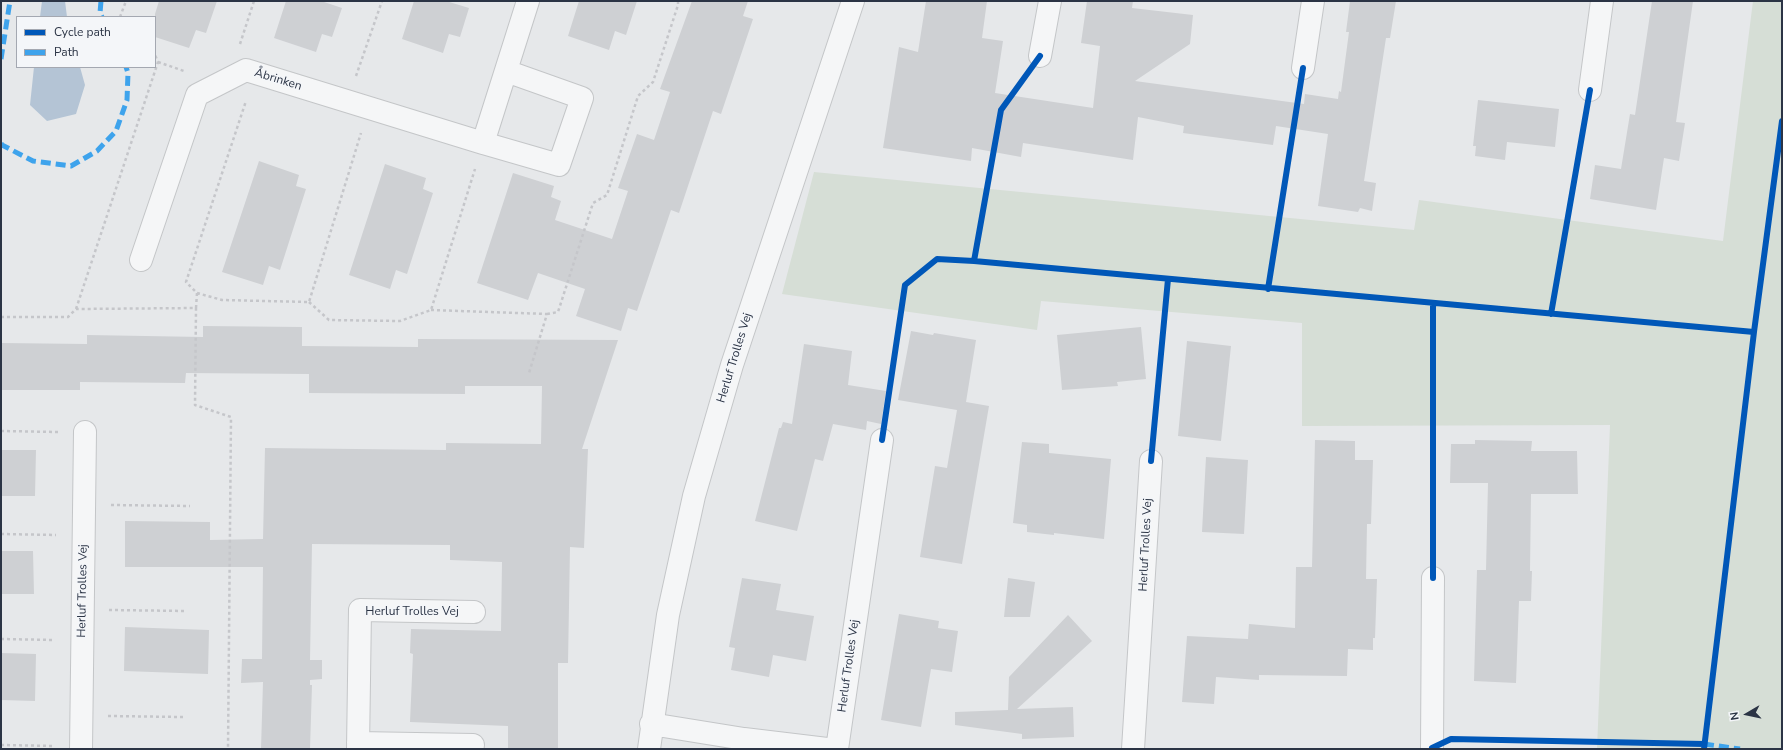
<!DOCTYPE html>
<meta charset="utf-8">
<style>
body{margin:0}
#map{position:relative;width:1783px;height:750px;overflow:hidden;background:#e6e8ea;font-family:"Nunito Sans",sans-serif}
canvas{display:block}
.frame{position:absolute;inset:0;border:2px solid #2b3445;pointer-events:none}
.legend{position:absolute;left:16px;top:16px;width:140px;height:52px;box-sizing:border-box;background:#f4f6f9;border:1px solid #a4a8b1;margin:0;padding:5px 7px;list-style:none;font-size:12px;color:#2b3445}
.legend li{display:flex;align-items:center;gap:8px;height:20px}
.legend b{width:20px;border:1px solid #a4a8b1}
.north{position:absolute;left:1727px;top:694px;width:40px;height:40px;-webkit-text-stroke:3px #f4f6f9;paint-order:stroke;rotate:261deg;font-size:11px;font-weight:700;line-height:16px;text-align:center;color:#2b3445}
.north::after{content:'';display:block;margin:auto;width:14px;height:18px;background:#2b3445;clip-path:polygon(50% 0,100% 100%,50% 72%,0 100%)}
</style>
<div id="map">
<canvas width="1783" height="750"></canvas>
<div class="frame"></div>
<ul class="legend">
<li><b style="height:5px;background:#0057b8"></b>Cycle path</li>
<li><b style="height:5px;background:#3ea3ec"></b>Path</li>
</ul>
<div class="north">N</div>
</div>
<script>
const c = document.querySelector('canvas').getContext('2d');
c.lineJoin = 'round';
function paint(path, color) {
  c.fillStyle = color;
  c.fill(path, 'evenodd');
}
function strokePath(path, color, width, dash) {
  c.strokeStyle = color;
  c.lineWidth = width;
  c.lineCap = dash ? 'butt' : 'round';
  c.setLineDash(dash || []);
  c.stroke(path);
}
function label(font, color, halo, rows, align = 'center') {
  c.font = font + ' "Nunito Sans",sans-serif';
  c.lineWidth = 3;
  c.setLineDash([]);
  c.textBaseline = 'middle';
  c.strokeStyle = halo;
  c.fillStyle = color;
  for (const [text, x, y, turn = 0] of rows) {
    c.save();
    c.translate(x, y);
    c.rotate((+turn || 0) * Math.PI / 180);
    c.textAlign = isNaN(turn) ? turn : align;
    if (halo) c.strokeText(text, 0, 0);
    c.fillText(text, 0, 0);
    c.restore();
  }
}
paint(new Path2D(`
 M1753,1h29v748h-185l13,-324 -308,1v-103l-261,-22 -4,29 -255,-36 32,-122 600,58 5,-30 304,41z`), '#d6ded6');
paint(new Path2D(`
 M42,1h23l2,16h-27z
 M34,67h46l5,18 -9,29 -29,7 -17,-16z`), '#b4c4d5');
paint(new Path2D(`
 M159,1h58l-11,32 -10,-3 -7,18 -34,-11v-23z
 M286,1h35l21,7 -10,29 -10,-3 -6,18 -42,-14z
 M414,1h32l23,7 -9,29 -11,-3 -6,19 -41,-14z
 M579,1h58l-11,34 -11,-4 -6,19 -41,-14z
 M692,1h56l-5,15 10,3 -32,95 -8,-3 -34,102 -8,-3 -34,101 -9,-3 -7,23 -45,-15 9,-27 -47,-16 -10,27 -51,-17 36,-110 41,13 -3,11 10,4 -6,19 57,19 16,-48 -10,-3 19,-54 17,6 16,-48 -10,-3z
 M926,1h61l-5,37 21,3 -8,52 98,15 7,-62 -19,-3 6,-42h46l-1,7 61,7 -3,29 -55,37 169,23 1,-10 33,5 1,-8 2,1 8,-60h-3l4,-31h46l-6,37h-4l-22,143 12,2 -4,28 -12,-3 -2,4 -40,-6 10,-72 -52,-8 -3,19 -90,-12 1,-7 -46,-9 -5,43 -110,-17 -2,14 -49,-9 -1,13 -88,-13 16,-101 19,5z
 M1652,1h41l-17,121 9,1 -6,38 -15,-3 -8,52 -66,-11 5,-34 26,4 9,-55 5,1z
 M1478,100l81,9 -4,38 -48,-5 -2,18 -30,-4 1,-10h-3z
 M259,161l40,14 -3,11 10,3 -26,81 -11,-4 -6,19 -41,-13z
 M385,164l41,14 -3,11 10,4 -26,81 -11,-4 -6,19 -41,-14z
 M203,326l99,1v19l116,1v-8l200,1 -36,109h6l-4,99 -14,-1 -2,116h-10v86h-50v-23l-98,-4 3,-68 -3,-1 1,-24 90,2 1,-69 -52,-2v-15l-138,-1 -2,116h12v19l-12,1v5h2l-2,64h-49l2,-67 -22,1 1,-24h20l1,-92h-138v-46l85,1v18l53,-1 2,-91 181,2v-7l95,1 1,-58h-77v8l-156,-1v-19l-123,-1 -1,10 -105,-1v8h-79v-47l86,1v-9l116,2z
 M1141,327l5,52 -29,3 1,4 -56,4 -5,-55z
 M911,331l22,4 1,-2 42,7 -10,62 23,4 -27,158 -42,-7 15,-91 12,2 10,-58 -59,-10z
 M1187,341l44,5 -10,95 -43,-5z
 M804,344l48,7 -4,34 38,6 -5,33 -14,-3 -1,9 -33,-6 -10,37 -8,-2 -18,72 -42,-10 24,-93h2l2,-6 9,2z
 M1315,440l40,1v19h18l-2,64h-4l-1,55h11l-2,59h-2v12l-25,-1 -1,27 -88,-1v5l-43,-3 -2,27 -32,-2 5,-66 61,3 1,-15 46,4 1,-61h16z
 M1475,440l57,1 -1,10h46l1,43h-47l-1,77h2l-1,30h-12l-3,82 -42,-2 3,-111h9l2,-87h-38l1,-39h24z
 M1022,442l27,2v9l62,6 -7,80 -50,-6v2l-27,-3v-7l-14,-2z
 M1,450h35l-1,46h-34z
 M1206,457l42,3 -4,74 -42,-2z
 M1,551h32l1,43h-33z
 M742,578l39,6 -5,26 38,6 -8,45 -33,-6 -4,22 -38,-7 4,-22 -6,-1z
 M1008,578l27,4 -5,35h-26z
 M899,614l40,7 -1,7 20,3 -6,41 -21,-3 -10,58 -40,-7z
 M1068,615l24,26 -75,68 56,-2 1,30 -52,2v-5l-67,-9v-13l53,-2 1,-33z
 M125,627l84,3 -1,44 -84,-3z
 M1,653l35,1 -1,47 -34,-1z`), '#ced0d3');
const minor = new Path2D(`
 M1040,56l10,-55
 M1303,68l10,-67
 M506,71l76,27 -23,67 -76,-22 45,-142
 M1590,90l12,-89
 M141,260l56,-165 49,-25 237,73
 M651,724l93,15 83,10
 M358,743l115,2
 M81,749l4,-317
 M358,749l2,-139 114,2
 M649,749l19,-134 26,-119 38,-131 121,-364
 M837,749l45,-309
 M1133,749l18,-288
 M1432,749l1,-171`);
strokePath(minor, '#c4c6c8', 24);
strokePath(new Path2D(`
 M120,17l6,-16
 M240,44l14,-43
 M158,62l26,9
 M356,76l26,-75
 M197,293l25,7 87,2 52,-169
 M309,302l20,18 71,1 31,-11 44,-141
 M196,308l1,-15 -11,-11 60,-181
 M76,309l82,-247 -3,-7
 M431,310l116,4 -18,59
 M547,314l11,-2 35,-109 14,-8 31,-99 15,-14 25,-77v-4
 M1,317h67l8,-8 120,-1 -1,97 36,12 -3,332
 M1,431l57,1
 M111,505l79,1
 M1,534l55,1
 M109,610l78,1
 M1,639l53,1
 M108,716l75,1
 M1,745l53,1`), '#c5c6ca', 2.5, [3, 3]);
strokePath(minor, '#f5f6f7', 22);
strokePath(new Path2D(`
 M101,1l-1,12 2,4
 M1,59l9,-58
 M1,143l1,2 31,16 38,5 26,-15 19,-20 11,-31 1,-27 -2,-6
 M1704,744l36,5`), '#3ea3ec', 5, [10, 5]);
strokePath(new Path2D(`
 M974,261l27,-151 39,-54
 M1268,289l35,-221
 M1551,314l39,-224
 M882,440l23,-155 32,-26 37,2 780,71
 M1151,461l17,-182
 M1433,578v-275
 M1432,748l19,-9 253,5
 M1704,749l50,-417 28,-211`), '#0057b8', 6);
label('12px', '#2b3445', '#f4f6f9', [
 ["Åbrinken",278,80,17],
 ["Herluf Trolles Vej",735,358,-73],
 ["Herluf Trolles Vej",1146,545,-87],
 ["Herluf Trolles Vej",83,591,-89],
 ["Herluf Trolles Vej",412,612],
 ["Herluf Trolles Vej",849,666,-82]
]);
</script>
